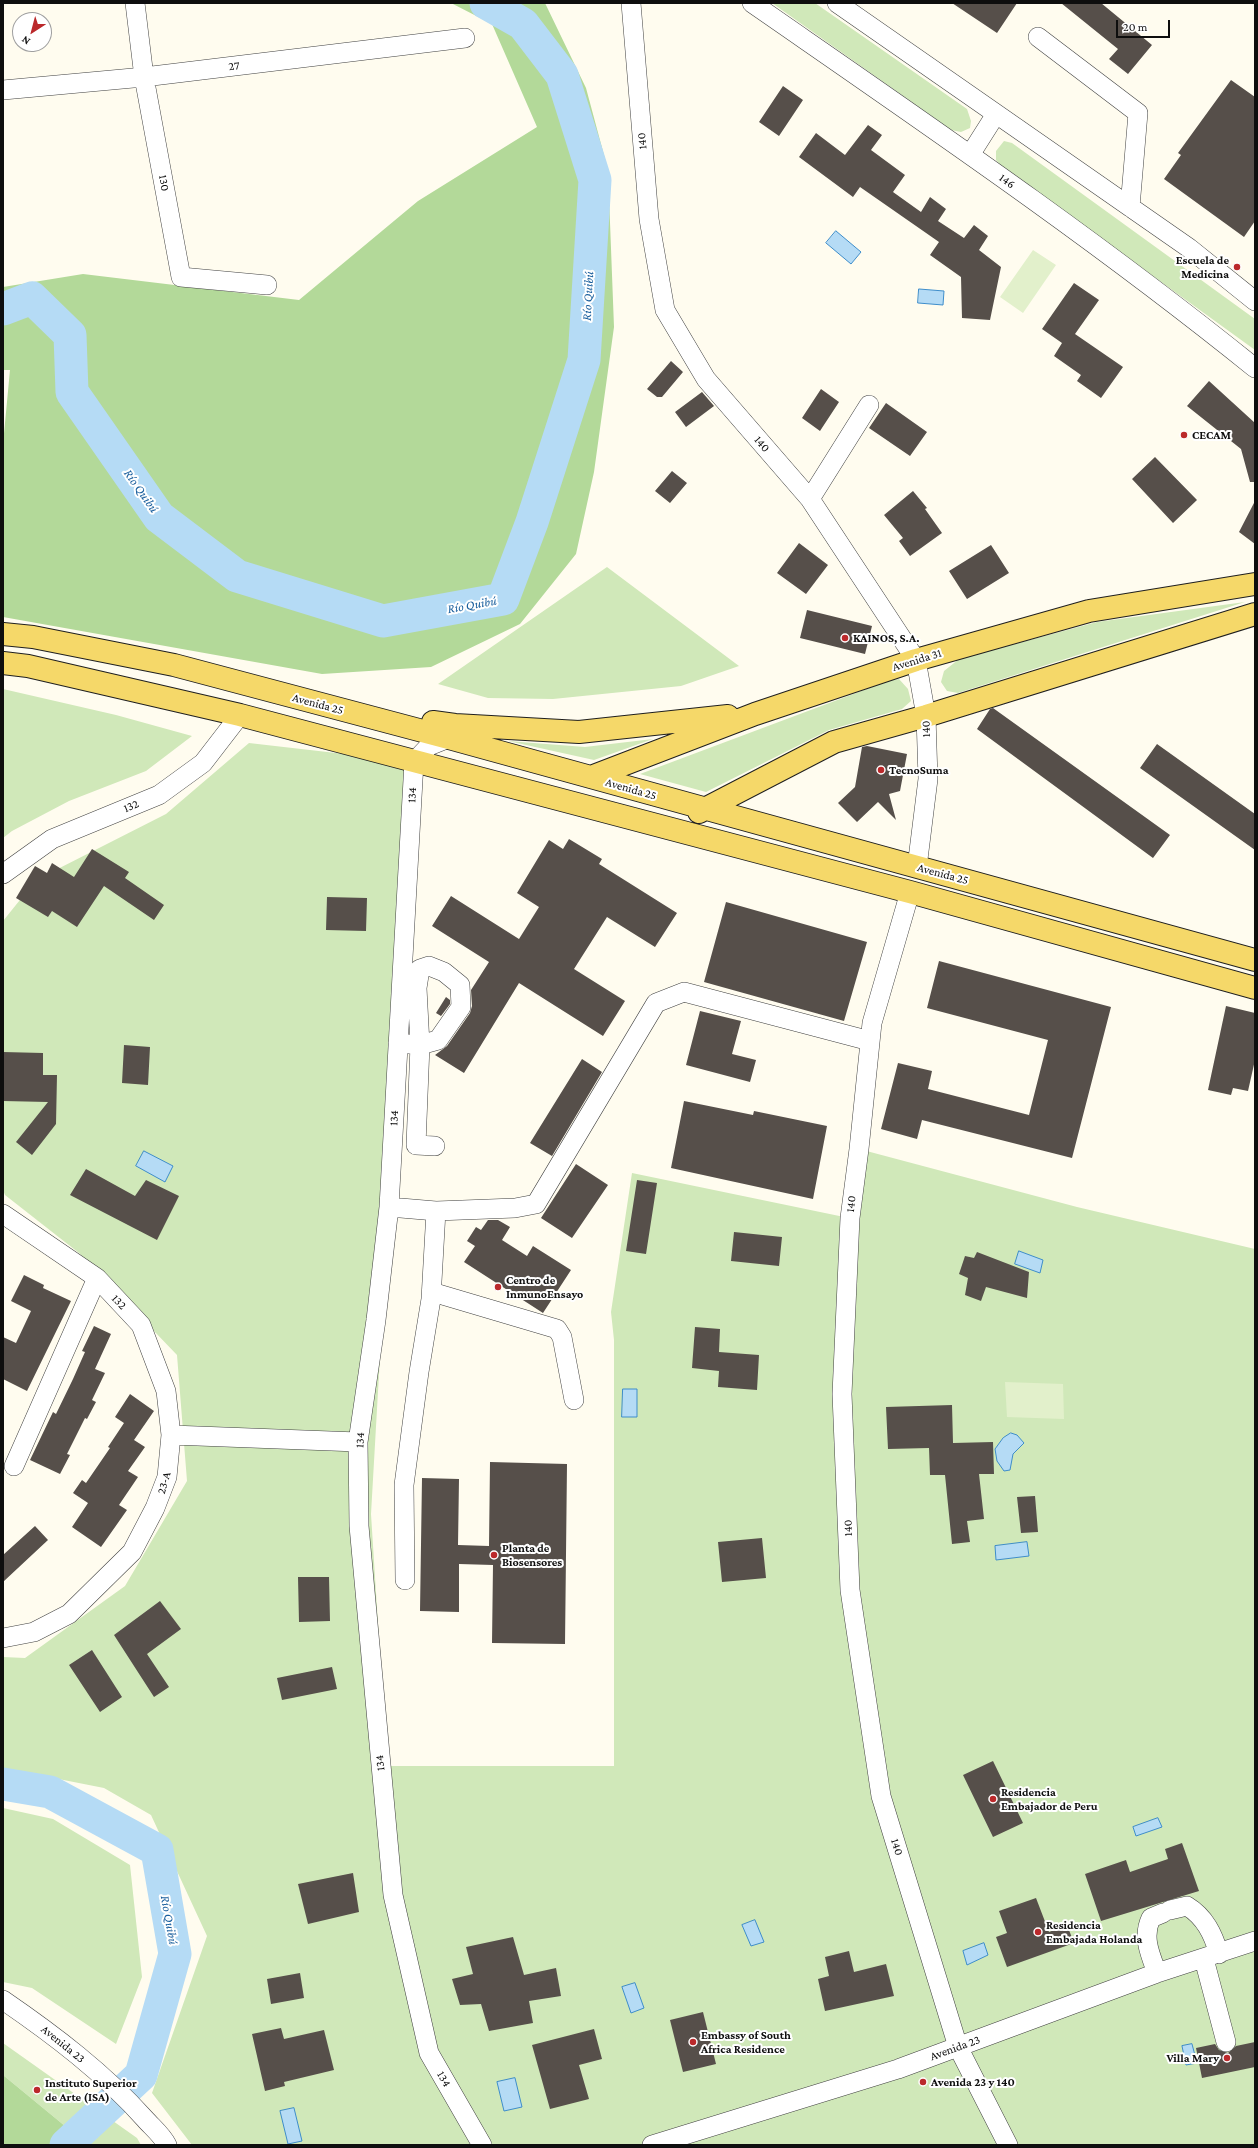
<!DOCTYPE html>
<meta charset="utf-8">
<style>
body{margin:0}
#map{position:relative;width:1258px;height:2148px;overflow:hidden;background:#fffcef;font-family:"Crimson Pro",serif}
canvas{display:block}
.frame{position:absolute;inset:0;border:4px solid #0e0e0e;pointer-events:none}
.north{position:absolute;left:12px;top:12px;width:40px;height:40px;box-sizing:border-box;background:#fff;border:1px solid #9f9f9f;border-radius:50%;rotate:216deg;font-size:11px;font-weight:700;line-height:16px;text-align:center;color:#0e0e0e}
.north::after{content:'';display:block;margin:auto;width:14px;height:18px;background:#bb292b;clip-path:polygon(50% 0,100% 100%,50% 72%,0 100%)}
.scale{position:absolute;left:1116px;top:20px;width:54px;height:18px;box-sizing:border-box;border:2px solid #0e0e0e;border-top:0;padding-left:5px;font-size:12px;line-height:14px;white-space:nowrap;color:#0e0e0e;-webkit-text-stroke:3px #fff;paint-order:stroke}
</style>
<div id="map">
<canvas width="1258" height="2148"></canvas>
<div class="frame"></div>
<div class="north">N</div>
<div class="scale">20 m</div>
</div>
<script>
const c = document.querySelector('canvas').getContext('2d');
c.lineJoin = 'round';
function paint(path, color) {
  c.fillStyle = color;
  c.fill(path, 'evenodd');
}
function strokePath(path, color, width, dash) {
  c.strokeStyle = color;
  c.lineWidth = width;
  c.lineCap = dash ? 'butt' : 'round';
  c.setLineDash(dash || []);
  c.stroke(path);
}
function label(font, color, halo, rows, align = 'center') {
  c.font = font + ' "Crimson Pro",serif';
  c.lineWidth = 4;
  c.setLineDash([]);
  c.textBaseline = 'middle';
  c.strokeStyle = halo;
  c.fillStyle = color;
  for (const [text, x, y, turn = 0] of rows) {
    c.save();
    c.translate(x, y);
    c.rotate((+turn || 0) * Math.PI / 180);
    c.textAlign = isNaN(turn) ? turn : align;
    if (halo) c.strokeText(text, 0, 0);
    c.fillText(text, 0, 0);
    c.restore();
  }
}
paint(new Path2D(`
 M772,3h43l152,106 4,12 -1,7 -9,4 -10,-2z
 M1004,141l8,2 243,176v31l-254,-184 -5,-6v-9z
 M607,567l132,99 -58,20 -128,13 -65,-1 -50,-14z
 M1245,602l-287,91 -11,-2 -6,-9 3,-11 15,-12 138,-37z
 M899,679l9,10 3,12 -9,8 -73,21 -123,62 -66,-18 248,-93z
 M3,689l113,26 76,21 -46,35 -77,30 -57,30 -9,7z
 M653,739l-59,21 -86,-19 77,6z
 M249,743l165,19 -43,752 16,252h227v-426l-3,-28 21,-139 217,45 10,-69 218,58 178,42v896h-1063l-40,-52 55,-157 -56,-121 -47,-27 -101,-20v-111l22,1 100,-72 62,-105 -10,-126 -98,-102 -74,-58 -2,-5v-269l33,-41 130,-66z
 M3,1808l50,11 77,46 12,112 -26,67 -84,-56 -29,-6z
 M3,2043l134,95 4,7h-53l-85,-70z`), '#d0e8b9');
paint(new Path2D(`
 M451,3h94l41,85 22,82 6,157 -20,145 -18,82 -56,70 -89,43 -109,7 -319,-57v-173l7,-74h-7v-83l80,-13 216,26 119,-99 119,-74 -45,-103z
 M3,2075l85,70h-85z`), '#b3d999');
paint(new Path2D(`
 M1033,250l23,15 -33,48 -23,-16z
 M1005,1382l58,2 1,35 -57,-2z`), '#e2f0cb');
const water = new Path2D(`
 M836,231l25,21 -10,12 -25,-21z
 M919,289l25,2 -1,14 -25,-2z
 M144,1151l29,15 -8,16 -29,-16z
 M1019,1251l24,9 -3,13 -25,-9z
 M623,1389h14v28h-15z
 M1011,1433l6,2 7,8 -11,11 -3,16 -6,1 -7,-10 -2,-12 8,-11z
 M1027,1542l2,14 -33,4 -1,-14z
 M1158,1818l4,9 -26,9 -3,-9z
 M755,1920l9,22 -13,4 -9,-21z
 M984,1943l4,12 -21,10 -4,-14z
 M635,1983l9,25 -13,5 -9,-26z
 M1192,2044l5,19 -11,2 -4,-19z
 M515,2078l7,29 -18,4 -7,-29z
 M294,2108l8,33 -14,3 -8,-33z`);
paint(water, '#b5dbf5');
strokePath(water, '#3e8dca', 1);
strokePath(new Path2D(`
 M3,309l29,-11 38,37 2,57 87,125 78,59 146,45 120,-22 29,-77 52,-162 11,-180 -33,-105 -39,-51 -37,-21
 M3,1784l47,8 107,58 18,104 -34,121 -75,70`), '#b5dbf5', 33);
paint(new Path2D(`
 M952,3h65l-20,30z
 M1061,3h40l51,42 -24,29 -19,-15 9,-10z
 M1231,80l24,17v124l-11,16 -80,-58 17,-24 -3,-2z
 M783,86l20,14 -24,36 -20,-14z
 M868,125l14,10 -11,15 34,25 -12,17 28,20 9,-15 16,12 -8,12 26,17 10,-13 14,11 -9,14 22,17 -11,53 -28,-2 -1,-41 -31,-22 9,-13 -79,-55 -7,10 -54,-40 17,-24 29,22z
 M1074,283l25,17 -24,34 48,33 -22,31 -24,-17 4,-6 -27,-19 8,-13 -20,-14z
 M671,361l12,11 -21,25h-5l-10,-8z
 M1209,381l46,42v59h-5l-9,-33 -54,-43z
 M821,389l18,13 -19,29 -18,-13z
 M702,392l12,14 -28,21 -11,-15z
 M886,403l41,29 -17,24 -41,-28z
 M1155,457l42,43 -24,23 -41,-44z
 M672,471l15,12 -17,20 -15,-12z
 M913,491l14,17 -2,1 17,24 -32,23 -11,-15 4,-3 -19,-23z
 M1255,501v43l-16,-12z
 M799,543l29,22 -22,29 -29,-21z
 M991,545l18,28 -42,26 -18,-28z
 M807,610l65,16 -7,28 -65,-16z
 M993,708l177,127 -17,23 -176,-129 13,-20z
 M1157,744l98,70v36l-115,-82z
 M867,746l40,8 -7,37 -11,3 7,26 -18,-18 -21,20 -19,-19 17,-16 7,-40z
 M569,839l33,20 -3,5 78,49 -22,34 -48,-30 -33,52 51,32 -22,35 -84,-53 -55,90 -29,-18 12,-9 23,-33 2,-7 -1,-16 18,-28 -57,-36 19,-30 68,43 20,-32 -22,-14 32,-53 14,9z
 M92,849l37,23 -4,6 39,27 -10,15 -50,-34 -27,41 -25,-16 -4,6 -32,-19 19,-32 12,7 5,-10 22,14z
 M327,897l40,1 -1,33 -40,-1z
 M726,902l141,40 -23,79 -140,-39z
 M939,961l172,46 -39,151 -150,-38 -5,19 -36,-10 17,-66 34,8 -4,18 101,26 19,-75 -121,-32z
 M446,997l4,3v4l-9,12 -5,-3z
 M1226,1006l29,7v47l-7,31 -15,-3 -2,7 -23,-5z
 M700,1011l41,10 -9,33 24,6 -6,22 -64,-17z
 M124,1045l26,2 -2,38 -26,-2z
 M3,1052l40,1v22h14l-1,49 -24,31 -16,-13 32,-40 -45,-1z
 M582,1059l20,13 -50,84 -22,-13z
 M684,1101l69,14 1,-4 73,15 -14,73 -142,-31z
 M576,1164l32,21 -36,53 -31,-20z
 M86,1169l49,27 11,-16 33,16 -22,44 -87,-45z
 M637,1180l20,3 -11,71 -20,-3z
 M488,1220h10l12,7 -8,13 25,16 6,-10 38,24 -28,43 -79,-51 11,-16 -8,-5 9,-14 5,3z
 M734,1232l48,5 -3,29 -48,-5z
 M977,1252l52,20 -2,26 -41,-11 -5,14 -16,-6 3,-17 -9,-4 6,-18 9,2z
 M24,1275l20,10 -1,3 28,13 -44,90 -24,-12v-42l13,6 15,-32 -20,-10z
 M94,1326l17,8 -16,35 10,4 -13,27 4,2 -9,17 -2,-1 -18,36 3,1 -10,19 -30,-14 23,-48 3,2 17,-35 12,-27 -3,-1z
 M695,1327l25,2 -1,23 40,3 -2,35 -39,-3 1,-16 -27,-3z
 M130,1394l24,17 -20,29 11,7 -17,24 10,6 -19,28 8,5 -26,37 -29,-20 16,-24 -15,-10 9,-13 4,3 24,-35 -2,-1 16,-24 -9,-6z
 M952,1405l1,38 40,-1 1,32h-15l5,45 -17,2 3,21 -18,2 -7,-69h-15l-1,-27 -41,1 -2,-42z
 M490,1462l77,2 -2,180 -73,-1 1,-78 -34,-1v48l-39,-1 2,-133 37,1 -1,66 31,1z
 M1035,1496l3,36 -17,1 -4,-36z
 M35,1526l13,14 -45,42v-27z
 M762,1538l4,40 -44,4 -4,-40z
 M298,1577h31l1,44 -31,1z
 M160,1601l21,28 -34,25 22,33 -15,10 -40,-62z
 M92,1650l30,47 -22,15 -31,-47z
 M332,1667l5,22 -55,11 -5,-22z
 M993,1761l30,62 -30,14 -30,-62z
 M1182,1843l17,48 -98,30 -16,-47 41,-14 4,12 38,-13 -3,-10z
 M353,1873l6,39 -51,12 -10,-40z
 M1036,1898l13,34 18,-7 7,18 -67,24 -11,-30 11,-4 -8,-22z
 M513,1937l11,38 32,-7 5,28 -32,5 4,22 -44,8 -8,-27 -21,1 -8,-26 21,-5 -7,-27z
 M849,1951l5,21 32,-8 8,32 -69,15 -7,-32 11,-3 -4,-19z
 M300,1973l4,25 -33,6 -4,-25z
 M703,2012l13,52 -33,8 -13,-52z
 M281,2028l3,11 40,-9 10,40 -50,12 1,4 -20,5 -13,-57z
 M594,2029l8,30 -23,6 10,34 -39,10 -18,-64z
 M1255,2042v25l-53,11 -6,-30 19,-4 4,6 9,3 8,-7z`), '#564f4a');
const minor = new Path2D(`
 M135,3l9,74 37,200 86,8
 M631,3l18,216 16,91 41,69 104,120 106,161 10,56 2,63 -11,88
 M752,3c170,118 342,235 503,365
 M837,3l352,245 66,53
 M1038,37l100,76 -8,94
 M3,90l141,-13 321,-39
 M970,155l26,-41
 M810,499l59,-94
 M449,738l-20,8 -15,16 -25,445 -13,113 -18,122 1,84 34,369 36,158 53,92
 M3,874l49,-35 107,-44 44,-32 37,-48
 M910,892l-38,131 -13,126 -9,69 -8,176 8,196 31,206 77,251 50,98
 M398,1043l22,2 18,-5 23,-33 -1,-22 -16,-13 -15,-6 -9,3 -3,19 3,57 -4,100 19,1
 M389,1207l47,4 -5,88 -12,73 -15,113 1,95
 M436,1211l79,-3 21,-4 120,-201 28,-11 186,49
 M3,1214l94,64 44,47 25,66 5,44 -4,42 -12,31 -23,44 -63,62 -35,18 -31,6
 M432,1292l125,37 5,8 12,63
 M171,1435l187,7
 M14,1466l83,-188
 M1170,1910l17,-4c18,11 26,28 32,48
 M1204,1959l22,83
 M1157,1973c-7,-19 -15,-36 -6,-55l12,-5
 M3,2000c51,35 101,73 142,119 7,8 17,16 22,26
 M652,2145l246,-76 259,-96 98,-32`);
const major = new Path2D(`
 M3,634l30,3 141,28 275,73 806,222
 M3,663l25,3 212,49 670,177 345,96
 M433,722l22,3 124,7 149,-16
 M591,777l164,-63 161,-54 173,-49 166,-27
 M699,812l135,-70 92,-26 329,-102`);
strokePath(minor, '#414141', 20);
strokePath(major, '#1f1f1f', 24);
strokePath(minor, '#fff', 19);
strokePath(major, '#f5d869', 22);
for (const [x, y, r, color] of [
 [1237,267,4,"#bb292b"],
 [1184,435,4,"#bb292b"],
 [845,638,4,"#bb292b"],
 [881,770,4,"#bb292b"],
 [498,1287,4,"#bb292b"],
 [494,1555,4,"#bb292b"],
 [993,1799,4,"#bb292b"],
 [1038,1932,4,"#bb292b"],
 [693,2042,4,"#bb292b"],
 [1227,2058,4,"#bb292b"],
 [923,2082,4,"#bb292b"],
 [37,2090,4,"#bb292b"]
]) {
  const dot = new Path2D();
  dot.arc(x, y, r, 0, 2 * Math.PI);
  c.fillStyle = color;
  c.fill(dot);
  strokePath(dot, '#fff', 1.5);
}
label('12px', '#0e0e0e', '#fff', [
 ["27",234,66,-7],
 ["140",642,141,-95],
 ["146",1007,181,36],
 ["130",164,183,80],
 ["140",762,444,49],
 ["Avenida 31",917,660,-17],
 ["Avenida 25",318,704,15],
 ["140",926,729,-92],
 ["Avenida 25",631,789,16],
 ["134",412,795,-87],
 ["132",131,806,-23],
 ["Avenida 25",943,874,15],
 ["134",394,1118,-87],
 ["140",851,1204,-83],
 ["132",119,1302,47],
 ["134",360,1440,-86],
 ["23-A",164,1483,-74],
 ["140",848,1528,-92],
 ["134",380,1763,-96],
 ["140",897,1847,73],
 ["Avenida 23",63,2044,39],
 ["Avenida 23",955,2048,-20],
 ["134",444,2079,60]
]);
label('bold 12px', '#0e0e0e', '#fff', [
 ["Escuela de",1229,260,"right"],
 ["Medicina",1229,274,"right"],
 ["CECAM",1192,435],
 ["KAINOS, S.A.",853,638],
 ["TecnoSuma",889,770],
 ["Centro de",506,1280],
 ["InmunoEnsayo",506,1294],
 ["Planta de",502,1548],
 ["Biosensores",502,1562],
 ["Residencia",1001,1792],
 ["Embajador de Peru",1001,1806],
 ["Residencia",1046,1925],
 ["Embajada Holanda",1046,1939],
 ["Embassy of South",701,2035],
 ["Africa Residence",701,2049],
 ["Villa Mary",1219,2058,"right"],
 ["Avenida 23 y 140",931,2082],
 ["Instituto Superior",45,2083],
 ["de Arte (ISA)",45,2097]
], 'left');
label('italic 13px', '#1a5f9d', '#fff', [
 ["Río Quibú",588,296,-87],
 ["Río Quibú",141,491,55],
 ["Río Quibú",472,605,-10],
 ["Río Quibú",169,1920,80]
]);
</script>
